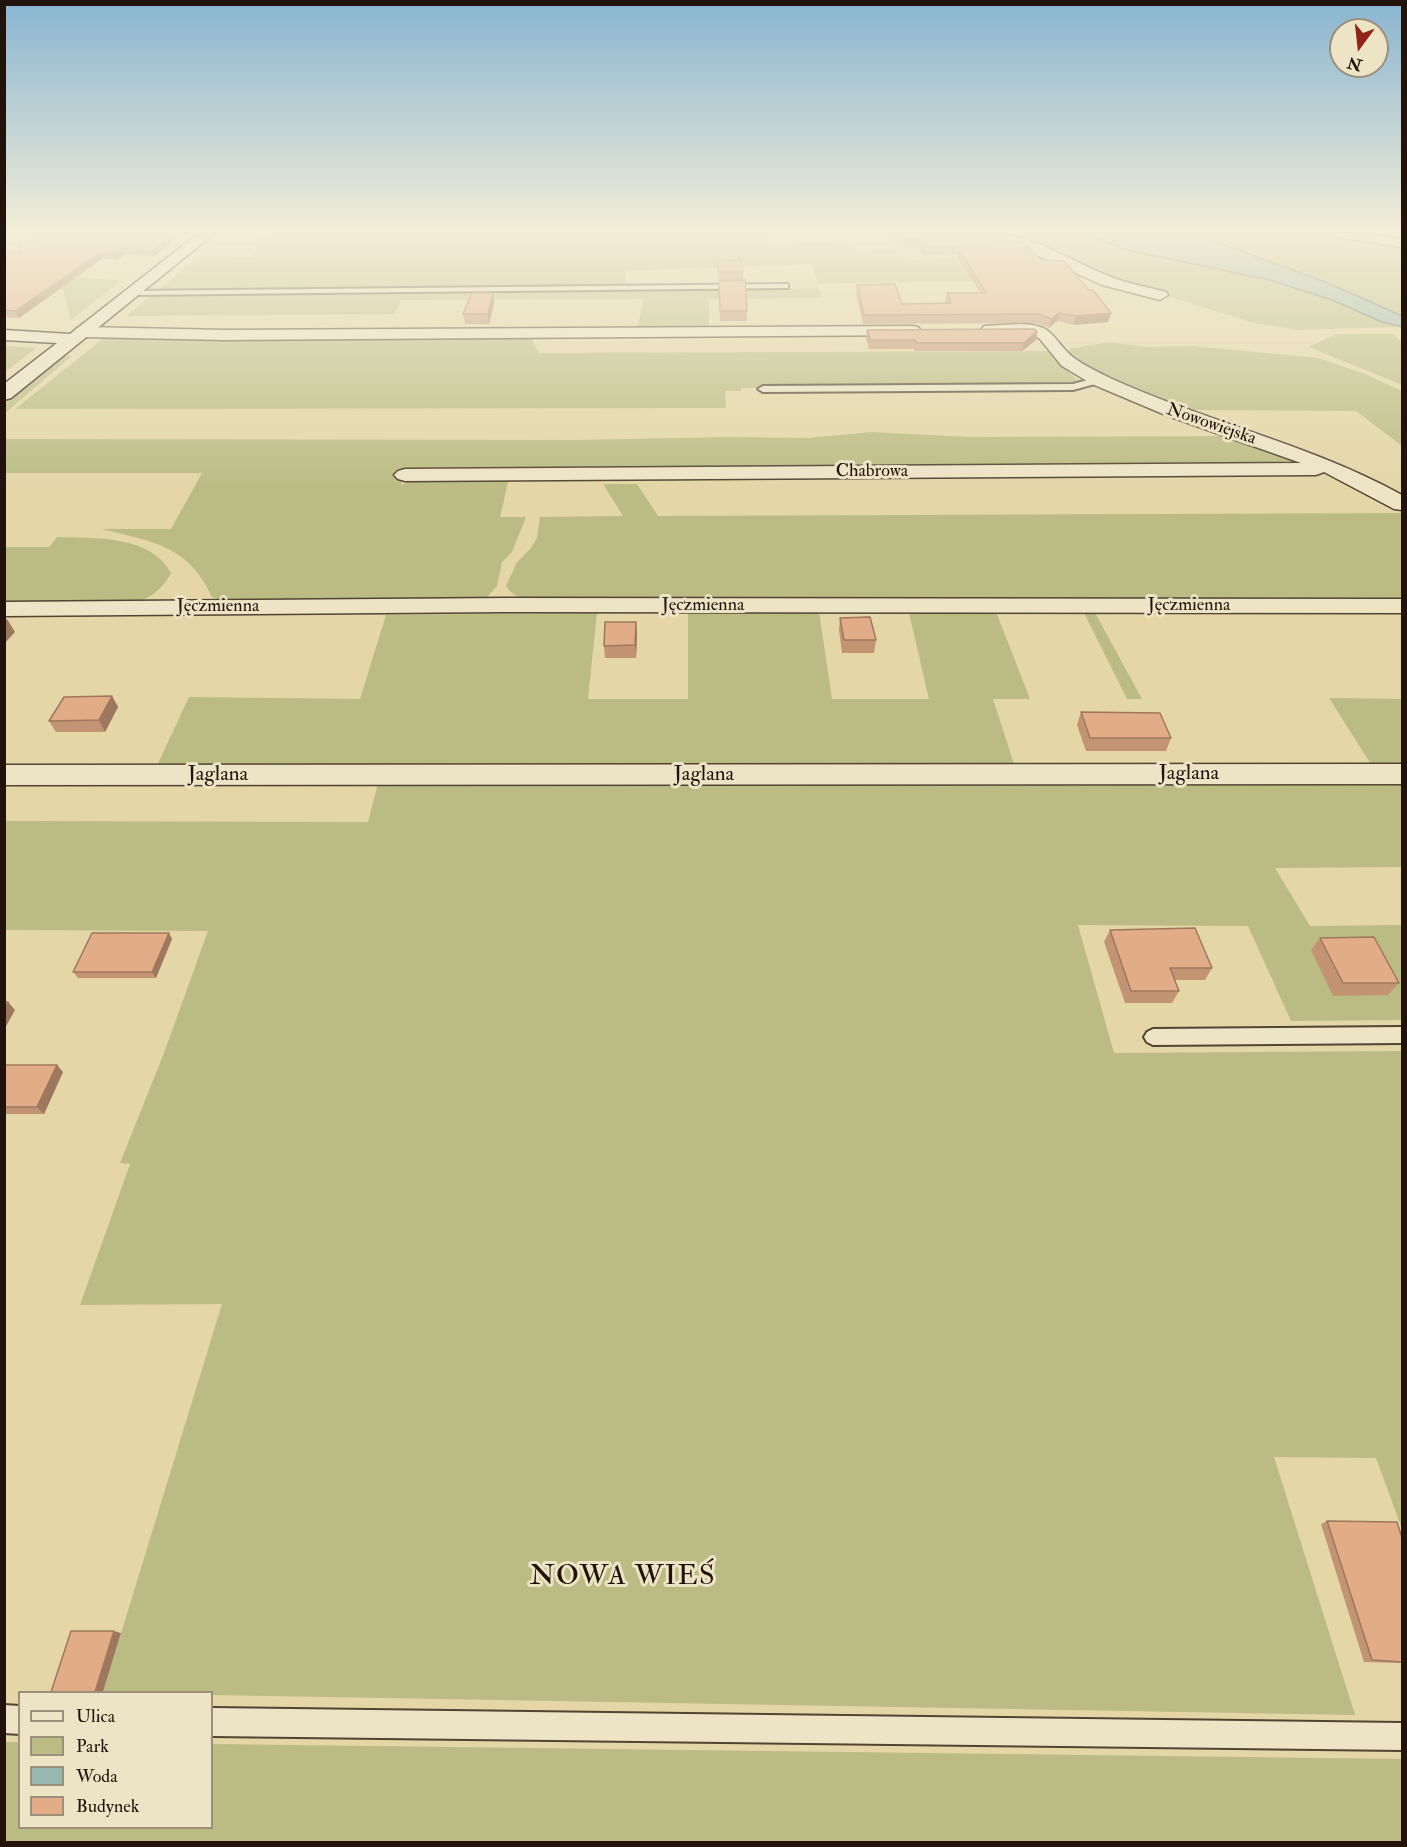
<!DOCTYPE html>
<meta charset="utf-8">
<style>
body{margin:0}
#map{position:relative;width:1407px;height:1847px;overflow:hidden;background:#e4d6a7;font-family:"IM FELL Double Pica",serif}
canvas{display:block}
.frame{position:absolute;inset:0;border:6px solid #22120c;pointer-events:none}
.legend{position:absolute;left:18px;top:1691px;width:195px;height:138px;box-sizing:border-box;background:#ede4c6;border:2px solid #9c907c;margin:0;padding:8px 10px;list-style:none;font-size:18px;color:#22120c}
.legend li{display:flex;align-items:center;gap:12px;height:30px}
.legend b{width:30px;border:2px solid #9c907c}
.north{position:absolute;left:1329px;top:18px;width:60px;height:60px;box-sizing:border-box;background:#ede4c6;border:2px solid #9c907c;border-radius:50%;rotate:195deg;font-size:16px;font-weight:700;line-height:24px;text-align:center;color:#22120c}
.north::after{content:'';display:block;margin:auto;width:21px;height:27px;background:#8f2418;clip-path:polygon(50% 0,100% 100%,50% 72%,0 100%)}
</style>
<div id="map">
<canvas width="1407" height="1847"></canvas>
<div class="frame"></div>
<ul class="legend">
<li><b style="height:8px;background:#ede4c6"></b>Ulica</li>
<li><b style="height:16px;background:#babc83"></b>Park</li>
<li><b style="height:16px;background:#98b7b1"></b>Woda</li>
<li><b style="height:16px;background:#e2ac87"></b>Budynek</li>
</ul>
<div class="north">N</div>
</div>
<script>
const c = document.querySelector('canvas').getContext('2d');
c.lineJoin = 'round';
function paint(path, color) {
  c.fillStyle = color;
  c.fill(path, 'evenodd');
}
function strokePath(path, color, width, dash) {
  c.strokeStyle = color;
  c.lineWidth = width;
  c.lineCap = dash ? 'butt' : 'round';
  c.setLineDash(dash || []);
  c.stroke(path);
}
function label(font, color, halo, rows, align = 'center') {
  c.font = font + ' "IM FELL Double Pica",serif';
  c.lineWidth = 6;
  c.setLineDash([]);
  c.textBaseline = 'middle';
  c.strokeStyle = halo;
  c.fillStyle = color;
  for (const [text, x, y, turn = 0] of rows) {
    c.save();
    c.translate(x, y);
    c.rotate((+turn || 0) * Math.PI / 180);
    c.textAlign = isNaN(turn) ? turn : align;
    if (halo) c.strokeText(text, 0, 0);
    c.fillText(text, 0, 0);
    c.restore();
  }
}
paint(new Path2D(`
 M271,233h524l-37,3 8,9 83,-5 8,11 42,-2 11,11 132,-5 28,12 -98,14 -154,3 -7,-20 -186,7v14l-467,5 42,-34 53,1 7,-17z
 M996,233h85l50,18 139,29 62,20 64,27 -98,3 -44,-7 -122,-38z
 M1191,233h133l44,6 34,9v68l-74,-33z
 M60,277l62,3 -51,40z
 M777,288l42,1 2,9 -112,1v30l-72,1 7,-31 -243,1 -6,14 -269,2 28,-22c207,-2 415,-2 623,-6z
 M1335,334h59l8,9v42l-93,-38z
 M542,335l-10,5 7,13 511,-2 28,30 -9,5 -328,2v3h-16l1,17 -711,1 90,-72z
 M1108,342l40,5 45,-1 125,12 47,16 37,17v55l-46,-35 -168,-1 -82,-29 -26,-17 -11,-10 1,-5z
 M5,346l31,2 -31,24z
 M64,356h8l-67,57v-10z
 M872,432l97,5 264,-1 94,31 -929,6 4,12 11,-7h96l-9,39h26l-14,35 -10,10 -5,24 -9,10 -11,4 -251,2 -14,-5c-24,-52 -59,-55 -110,-68h69l31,-56h-197l-1,-34 573,1 151,-3 79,1z
 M603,484h34l21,32 744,-3v89l-853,-1c-17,-2 -34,0 -43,-15l11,-24 14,-14 6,-10 3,-21 83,-1z
 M57,537c37,1 94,-2 114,36 -8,14 -15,21 -29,27l-137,2v-55h44z
 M1083,611h11l48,88h-15z
 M819,612l13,87h97l-20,-86 87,-1 34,87h-37l23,71 -862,2 35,-75 171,2 26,-84 211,-2 -9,86h100v-86z
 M1329,698l73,1v70h-28z
 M1402,778v89l-127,1 35,58 92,-1v95l-111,1 -43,-95 -170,-1 36,128 288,-2v478l-26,-71 -102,-1 81,258 -1143,-20v-3h-109l119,-388 -142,1 50,-141 -10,-1 44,-110 44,-122 -203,-1v-109l363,1 11,-43z
 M4,1742h15l1,86h192v-84l1190,15v83h-1397z`), '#babc83');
const water = new Path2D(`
 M1081,233h110l137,50 74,33v11l-20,-5 -50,-22 -62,-20 -139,-29z`);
paint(water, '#98b7b1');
strokePath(water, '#69756f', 1.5);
const lane = new Path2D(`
 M785,284h3v4l-657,7 -4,-2 4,-2z
 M1099,377l3,1v4l-29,8 -310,2 -5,-3 5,-3 310,-2z
 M1402,1027v16l-249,2 -6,-3 -3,-5 3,-5 6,-3z
 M4,1705l16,1v28l-16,-1z
 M212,1708l1190,15v27l-1190,-14z`);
const street = new Path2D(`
 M984,233c41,-3 88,29 127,44 17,7 37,10 55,15l2,3 -8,5 -58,-15 -81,-37 -35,-12z
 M1331,233h33l38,6v8l-64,-10z
 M1019,324c36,0 32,15 55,34 11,8 24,14 36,20 96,44 200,66 292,117v15l-8,-1 -70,-37 -8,3 -911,6 -7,-2 -4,-4 4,-4 7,-2 896,-6 -133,-47 -76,-32 -30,-18 -22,-27 -8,-5 -42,1 -6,-1 -3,-4 3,-4z
 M912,326l6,1 3,4 -3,4 -693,5 -142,-3 -6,-1 -3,-4 3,-4 6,-1 142,3z
 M507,598l895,1v14l-895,-1 -503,4v-14z
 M1402,764v20l-1398,1v-20z`);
const secondary = new Path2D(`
 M199,233h16l-204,165 -7,2v-16l53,-41 -53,-3v-10l66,4z`);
strokePath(lane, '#524333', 4);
strokePath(street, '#524333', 3);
strokePath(secondary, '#22120c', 3);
paint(lane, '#ede4c6');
paint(street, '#ede4c6');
paint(secondary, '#ede4c6');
paint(new Path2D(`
 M35,233h142l-8,12 -15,11 -30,-1 -7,5 -15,-1 -83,59 -15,-1v-65h17l17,-12z
 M889,233h105v4l4,4 43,19 48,30 22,23 -3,9 -34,3 -17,-4 -8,7 -12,-5 -174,1 -7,-31 1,-8 45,19 44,-1 -1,-1 2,-9h33l-24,-39 -32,2 -7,-8h-16z
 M718,261l25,11v8l4,31v10h-27z
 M493,293l1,10 -5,21h-24l-2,-10z
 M867,330l170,1 -1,9 -14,11h-108v-2h-45l-3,-10z
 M840,618l36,22 -2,13h-32l-3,-23z
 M636,622l1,13 -1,23h-31l-1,-12z
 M112,696l6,11 -13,25h-49l-7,-11z
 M1081,712l90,26 -5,13h-80l-9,-26z
 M1110,930l102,38 -7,12h-30l4,11 -7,12h-47l-21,-61z
 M1320,938l79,45 -11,12 -55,1 -22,-46z
 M172,939l-16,39h-78l-5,-6z
 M4,1065h53l6,7 -19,42h-40z
 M1327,1521l75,17v125l-38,-1 -43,-138z`), '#c29474');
paint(new Path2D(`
 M171,233h6l-8,12 -15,11 -2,-6z
 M121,249l3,6 -7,5 -2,-6z
 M100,253l2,6 -83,59 -4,-7z
 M493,293l1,10 -5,21 -1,-10z
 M1059,313l-2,8 -8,7 2,-9z
 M1111,313l-3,9 -34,3 2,-9z
 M1037,331l-1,9 -14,11 2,-8z
 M7,619l8,13 -11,12v-22z
 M636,622l1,13 -1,23 -1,-13z
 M112,696l6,11 -13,25 -6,-12z
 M169,933l3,6 -16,39 -4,-6z
 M8,1002l7,8 -11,20v-20z
 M57,1065l6,7 -19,42 -7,-7z
 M114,1631l7,2 -18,59h-8z`), '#9e785e');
const building = new Path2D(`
 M35,233h136l-4,6 -15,11 -31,-1 -6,5 -15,-1 -85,58 -11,-1v-58h17l-2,-10 19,-2z
 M897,233h97v4l4,4h19l8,2 16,17 23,1 25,29h4l18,23 -35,3 -17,-3 -8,6 -12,-5 -175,1 -7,-30 38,-1 7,20 49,-1 -4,-10h39l-29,-47 -32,1 -7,-8 -16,1z
 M741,260l2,12h-25v-11z
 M745,280l2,31h-27l-1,-30z
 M472,293h21l-5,21h-25z
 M1034,329l3,2 -13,12h-108l-1,-3h-45l-3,-10z
 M870,617l6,23h-32l-4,-22z
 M605,622h31l-1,23 -31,1z
 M112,696l-13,24 -50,1 15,-24z
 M1081,712l79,1 11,25h-81z
 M1195,928l17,40h-42l9,23h-48l-21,-61z
 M92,933h77l-17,39h-79z
 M1374,937l25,46h-56l-23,-45z
 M4,1002h4l-4,8z
 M4,1065h53l-20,42h-33z
 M1327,1521l70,1 5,16v124l-30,-2z
 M71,1631h43l-19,61h-44z`);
paint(building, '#e2ac87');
strokePath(building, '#9e785e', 1.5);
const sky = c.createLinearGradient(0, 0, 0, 491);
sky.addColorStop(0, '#88b5d2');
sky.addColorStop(0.47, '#f3edd7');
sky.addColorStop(1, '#f3edd700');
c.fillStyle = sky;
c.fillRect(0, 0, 1407, 491);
label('18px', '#22120c', '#ede4c6', [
 ["Nowowiejska",1211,425,19],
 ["Chabrowa",872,472],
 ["Jęczmienna",703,606],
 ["Jęczmienna",1189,606],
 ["Jęczmienna",218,607]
]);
label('21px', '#22120c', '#ede4c6', [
 ["Jaglana",1189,774],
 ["Jaglana",218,775],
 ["Jaglana",704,775]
]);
c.letterSpacing = '1.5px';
label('28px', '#22120c', '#ede4c6', [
 ["NOWA WIEŚ",623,1578]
]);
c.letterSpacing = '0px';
</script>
